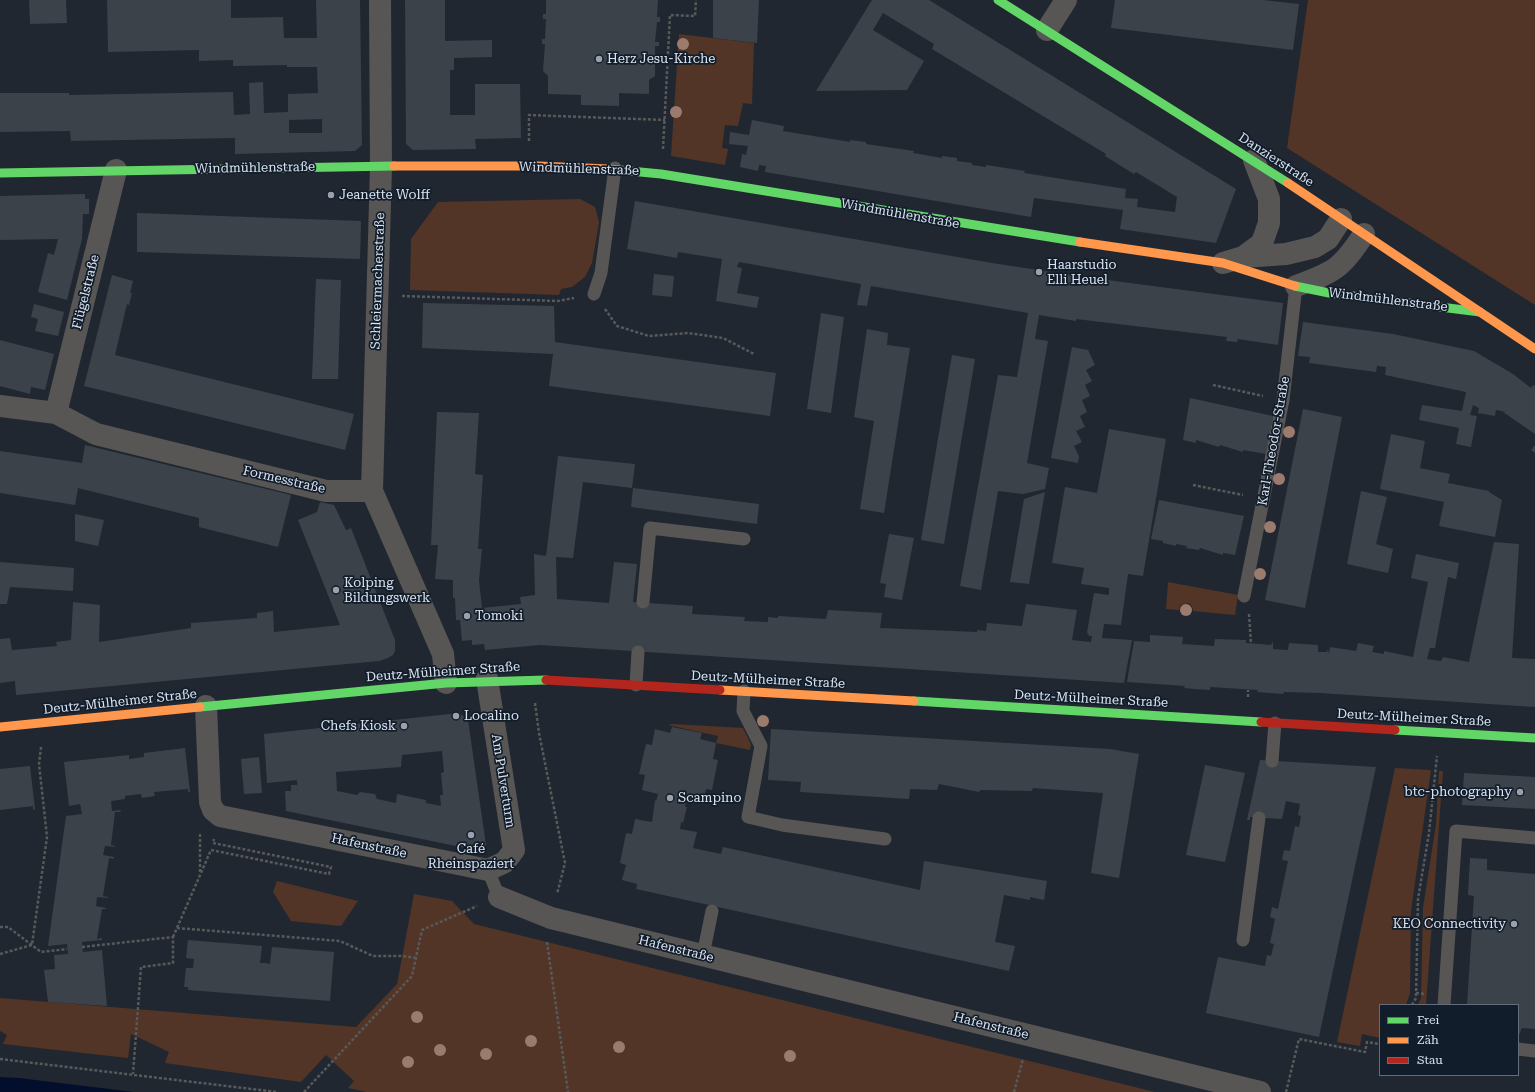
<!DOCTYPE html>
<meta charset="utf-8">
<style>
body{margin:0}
#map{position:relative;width:1535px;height:1092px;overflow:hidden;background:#212730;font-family:"Roboto Serif",serif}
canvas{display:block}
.legend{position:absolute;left:1379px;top:1004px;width:140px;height:72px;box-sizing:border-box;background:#121d2c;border:1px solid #626c7a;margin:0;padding:5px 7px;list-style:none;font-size:12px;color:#dbe3ee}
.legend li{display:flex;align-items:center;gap:8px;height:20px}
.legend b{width:20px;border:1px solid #626c7a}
</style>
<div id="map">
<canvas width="1535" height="1092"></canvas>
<ul class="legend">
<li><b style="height:5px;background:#63d668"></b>Frei</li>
<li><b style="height:5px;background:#ff974d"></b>Zäh</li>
<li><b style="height:5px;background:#b3261e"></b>Stau</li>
</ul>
</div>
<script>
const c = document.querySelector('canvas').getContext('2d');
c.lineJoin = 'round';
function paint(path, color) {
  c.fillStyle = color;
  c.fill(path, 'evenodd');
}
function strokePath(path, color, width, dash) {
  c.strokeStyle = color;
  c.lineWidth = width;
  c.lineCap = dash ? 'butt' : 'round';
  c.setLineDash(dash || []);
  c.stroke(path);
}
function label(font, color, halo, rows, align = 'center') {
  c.font = font + ' "Roboto Serif",serif';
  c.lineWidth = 3.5;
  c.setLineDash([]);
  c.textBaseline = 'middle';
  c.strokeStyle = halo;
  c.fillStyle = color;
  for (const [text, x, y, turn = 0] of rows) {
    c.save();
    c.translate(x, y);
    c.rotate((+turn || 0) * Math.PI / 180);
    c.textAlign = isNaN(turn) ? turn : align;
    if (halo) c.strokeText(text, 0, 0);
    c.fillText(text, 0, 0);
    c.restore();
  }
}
paint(new Path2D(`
 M1308,0h227v305l-248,-157z
 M679,34l75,9 -2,61 -9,-1 -5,23 -13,-1 -3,23 6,1 -3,16 -54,-9z
 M580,199l15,8 4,15 -7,41 -7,14 -13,10 -11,2 -2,6 -149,-5 1,-51 27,-37z
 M1168,582l70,13 -3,20 -42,-4 -1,-5 -3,-3 -8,2 -2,5 -13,-1z
 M672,724l71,4 8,16 -1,6 -34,-7 2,-7 -50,-11z
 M1395,768l36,2 -20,141 -1,82 -4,12h-26v33l-18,-4 -2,12 -23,-4z
 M1439,771h4l-17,234h-8l3,-7 2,-90 13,-84z
 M277,881l81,20 -17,25 -50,-5 -18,-29z
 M414,894l38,7 22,23 681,168h-788l-19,-4 6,-7 -28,-26 -25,27 -136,-19 4,-11 -38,-18 -3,24 -125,-14 4,-9 -7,-4v-33l356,29 41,-43z`), '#523526');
paint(new Path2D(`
 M0,1077l19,1 115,14h-134z`), '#030e2d');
paint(new Path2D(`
 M29,0h37l1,23 -37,1z
 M107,0h124v18l52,-1 1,21h33l-1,-38h44l2,145 -7,6 -120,3v-16l-164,3 -1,-10 -70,1v-39h69v2l164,-3 1,23 16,-1 -1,-31 14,-1 1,31 24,-1v-18l30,-1 -1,-26h-30v-2l-54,1v-6l-34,1v-11l-91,2zM322,119v14h-33v-13z
 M405,0h40v41l47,-1v17l-38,1v12h-4v45h25v-31h45l1,54 -46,1 1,10 -63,1 -7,-6z
 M546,0h112l-1,17h3v5h-3l-2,20h4v4h-4v30l-6,4v14l-30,-1v13l-38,-1v-10l-33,-1v-18l-5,-5 2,-27h-3v-5h3l1,-20h-3v-5h3z
 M713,0h46l-2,43 -44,-5z
 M872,0h57l307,189 -20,54 -96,-14 3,-19 -89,-12 -3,19 -266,-45 1,-6 -7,-1 -1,6 -18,-4 2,-13 4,1 2,-9 -19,-2 1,-12 19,3 3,-15 32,6 -1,5 67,11v-2l16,2v2l48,7 -1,2 29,5v-2l15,2v3l15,2v2l14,2v-2l39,6 -1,2 102,16 -1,9 13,1 -1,8 38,5 2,-15 -41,-25 -2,2 -29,-18 1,-2 -174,-105 2,-5 -51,-31 -10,17 51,31 -17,29 -91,1z
 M1115,0h148l36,4 -6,46 -182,-22z
 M85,194v5h4v15h-6l-1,25 -15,61 -29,-8 10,-39 6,2 4,-16 -58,1v-44z
 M635,201l357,62 92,14 199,26 -5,42 -40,-6 -1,3 -11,-1 1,-4 -151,-18v2l-37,-6 -4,24 13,2 -21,122 22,5 -4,21 -22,5 -25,-3 -17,99 -21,-4 38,-211 19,2 11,-64 -157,-27 -4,20 -10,-1 4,-21 -122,-22 -2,5 5,1 -5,25 22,4 -2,11 -41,-7 6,-42 -44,-7 -1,6 -50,-9z
 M137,213l224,8 -1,38 -223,-7z
 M654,274l20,2 -2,21 -20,-2z
 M112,275l21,6 -3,12h2l-3,12 -2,-1 -12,51 239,59 -9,36 -261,-64z
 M316,279l25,1 -3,99h-26z
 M423,303l131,3 1,36 221,31 -6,43 -221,-30 4,-32 -131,-6z
 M34,304l30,8 -6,24 -23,-5 3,-12 -7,-2z
 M821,313l23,4 -13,96 -24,-4z
 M1303,322l90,12 81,17 39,23 18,14 2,-3 2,1v48l-32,-22h3l-10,-2 -1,6 -17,-3 1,-5 -6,-3 -3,10 7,1 -6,31 -15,-3 3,-16 -40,-8 3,-15 40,6 4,-19 -81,-17 1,-8 -9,-1 -1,6 -67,-9 1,-6 -12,-1z
 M867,329l21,4 -1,12 23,3 -26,165 -24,-4 14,-88 -20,-4z
 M0,340l54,14 -9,36 -14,-3 -1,7 -30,-8z
 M1072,347l16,3 7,15 -9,5 6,11 -7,4 5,11 -8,4 5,12 -7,4 5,11 -9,4 6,11 -8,4 5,10 -1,7 -27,-5z
 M952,355l23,4 -31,185 -23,-4z
 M1190,398l83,18 -7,38 -23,-4v2l-23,-7 -1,2 -23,-7v3l-13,-3z
 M1303,409l39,8 -37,191 -40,-8z
 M437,412l42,1 -4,61 8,1 -5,74h4l-3,31 3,28 39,-4 -1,-7 15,-2 -1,-41 12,2 12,-100 77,8 -3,24 -49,-6 -10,76 -17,-1 1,42 52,4 5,-41 23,2 -4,38 60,4 -1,8 53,3 -1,4 24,1v-5l10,1v-2l48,3 2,-9 54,3 -2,15 97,4v-2l9,1 1,-8 35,3 4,-22 51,6 -5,30 19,2 1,-6h-3l-2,-4 7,-39 15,2v-7l-28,-4 3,-16 -32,-5 13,-76 32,6 12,-64 57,10 -23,137 -15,-2 -7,51 -17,-1 -2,14 30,2 -8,43 -584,-38 -55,5 -1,-6 -12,1v-5l-10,1 -2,-21h-4l-1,-22h-2v-18l-18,-1 3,-34h-7z
 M1391,434l34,7 -5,27 30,6 -2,9 41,8v1l13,8 -7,37 -56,-11 5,-24 -64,-13z
 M85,445l206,50 -13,52 -79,-20v-9l-121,-30 -3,17 -75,-12v-42l82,12z
 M1535,445v8l-4,-3z
 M633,488l126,16 -2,20 -126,-17z
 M1361,491l26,6 -11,47 17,5 -5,24 -41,-9z
 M1045,492l-16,92 -19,-2 14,-83z
 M1159,500l85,16 -9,39 -12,-2v2l-23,-7 -1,2 -13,-2 1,-2 -11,-2v2l-13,-3v-2l-12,-2z
 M320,502l14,3 12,25 5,-2 44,112v11l-2,4 -5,3 -9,3 -363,34 -1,-14 -15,2v-44l10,-1 2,12 45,-4 -1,-4 15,-2 2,-38 27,3 -1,37 92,-14v-5l66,-5v-5l16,-2 1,21 66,-7 -42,-105 19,-8z
 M75,514l29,6 -6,26 -23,-5z
 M889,534l25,4 -12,62 -18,-3 2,-13 -6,-1z
 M1494,542l25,2 -7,114 23,1v48l-215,-14 -36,-1 -1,2 -26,-2 1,-2 -48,-3v3l-16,-1 -10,-1 1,-2 -58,-4 7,-41 16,1v-7l33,2 -1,7 32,2 1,-7 31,1v3l14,1 11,1 2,-3v7l15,1 1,-7 29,2v7h9l1,-3 1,5 1,-7 26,4 2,-8 16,3 -2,6 12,2v-3l29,6 15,-75 -17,-4 5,-24 43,9 -3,16 -8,-2 -13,71h-5l-3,11 14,2 2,-4 26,5z
 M0,562l74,6 -1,23 -63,-4 -3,17h-7z
 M459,713l9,7 18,125 -6,6 -194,-40 -1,-20h6v-6h6l1,11 -2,-31 1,15 -30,3 -3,-49zM442,751l2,21 -3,1 2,22h-3l1,11 -15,-3v-3l-29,-6 -1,9 -19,-4 -2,-5 -15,-2 -3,3 -20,-4 -1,-19 65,-5 1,-12z
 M672,727l30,6 -2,6 16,4 -3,16 5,1 -6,30 -6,-1 -3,15 -17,-4 -1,7h2l-4,16 -2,-1 -1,7 17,3 -4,16 28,6 2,-7 197,43 4,-29 123,20 -3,19 -14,-3v3l-26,-5 -9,47 20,4 -6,25 -373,-82 1,-5 -15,-4 4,-15 -6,-2 6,-30 6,1 3,-15 17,3 3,-22 1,1 2,-7 -16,-4 3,-15 -6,-1 7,-30 6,1 3,-16 15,4z
 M771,729l339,20 29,5 -20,124 -28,-5 12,-80 -70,-5 -1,3 -52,-1 -1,2 -40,-8 -2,6 -27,-1 -1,10 -109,-7 1,-10 -33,-2z
 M185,748l5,44h-2v-3l-34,3 1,4 -13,2 -1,-4 -16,2v3l-14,2 1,10 9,-1 -1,2h-5l-4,33 4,1v1l-10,-1 -2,9 11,2v2l-5,-1 -6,38 5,1v1l-11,-1 -1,9 10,2v1h-4l-5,30 5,-1v2l-20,2 1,10 19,-2 5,56 -59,-4 -4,-32 11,-1 -1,-14 14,-1 -1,-10 -19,2 18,-130 16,-2 -2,-10 -11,2 -5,-44 65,-7v4l15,-2v-4z
 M259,757l3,36 -18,1 -3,-35z
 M1260,760l116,7 -57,270 -113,-24 12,-56 47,9 2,-11 4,1 3,-12 -4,-1 5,-24 -5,-2 2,-10 6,2 10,-48 -6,-1 2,-10 6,1 5,-25 4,1 2,-11 -3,-1 2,-11 -14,-3 -4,18 -32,-2v3h-3z
 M1205,765l40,8 -20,89 -39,-7z
 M30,766l5,43 -2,1v-4l-33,4v-41z
 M1464,773l71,4v32l-73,-4z
 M1470,858l17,1v11l48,4v155l-13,-1 -4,9v-32h-51l7,-109 -6,-1z
 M188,940l74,6 -2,17h5l5,1 2,-17 62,5 -4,49 -142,-11v-3h-4l2,-19h7l1,-9 -8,-1z`), '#3c4249');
strokePath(new Path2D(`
 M529,141v-26l136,5
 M663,149l7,-134 25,1 1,-16
 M402,296l156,5 16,-3
 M605,309l12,17 32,10 39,-3 35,5 31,16
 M1213,385l50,11
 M1193,485l50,10
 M1249,614l2,30
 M1248,697v-7
 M535,703l4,30 26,130 -8,31
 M200,872v-39
 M0,927h8l33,25 26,-3
 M177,928l163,13 33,15h29l14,2
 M173,937l38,-87 118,24 2,-7 -118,-24 1,-4
 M547,942l21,150
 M82,947l91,-10v26l-32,4 -8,107
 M0,954l32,-9 15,-108 -8,-73 2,-17
 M1416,993l9,1
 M1412,1005l4,-7 2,-99 11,-66 8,-77
 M0,1059l277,33
 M304,1092l108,-116 10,-46 55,-24
 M1014,1092l9,-33
 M1286,1092l13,-53 66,13 2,-10 13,2`), '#58595a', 2.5, [3, 2]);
strokePath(new Path2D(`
 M594,294l7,-21 14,-105
 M1244,596l39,-196 13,-114
 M643,602l7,-74 94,11
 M636,685l2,-33
 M744,691l-1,20 18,35 -13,71 34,8 103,14
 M1272,761l3,-38
 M488,870l11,27
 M1243,940l16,-122
 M703,955l9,-44
 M1444,1005l12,-174 79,7
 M1518,1049l17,2`), '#575655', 13);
strokePath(new Path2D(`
 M380,0l1,166 -9,325 71,163 3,29
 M1047,30l19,-30
 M1243,257l19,-14 7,-20v-24l-15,-39
 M1223,263l20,-6 43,-3 29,-7 13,-8 13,-20
 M1296,286c39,-14 46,-18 68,-52
 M0,406l56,7 40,21 230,57h46
 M56,413l60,-243
 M206,706l4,96 3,8 7,6 268,54 17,-8 9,-12 -27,-171
 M499,897l52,21 709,174`), '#575655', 22);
strokePath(new Path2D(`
 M998,0l290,183
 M609,169l52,5 419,68
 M0,173l394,-7
 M1295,286l34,7 151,19
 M914,701l347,21
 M200,707l246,-24 100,-3
 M1395,730l140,8`), '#63d668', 9);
strokePath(new Path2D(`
 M394,166h144l71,3
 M1288,183l247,166
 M1080,242l143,21 72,23
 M720,690l194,11
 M0,727l200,-20`), '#ff974d', 9);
strokePath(new Path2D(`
 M546,680l174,10
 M1261,722l134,8`), '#b3261e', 9);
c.fillStyle = '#9a7b6e';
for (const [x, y] of [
 [683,44],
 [676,112],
 [1289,432],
 [1279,479],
 [1270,527],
 [1260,574],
 [1186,610],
 [763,721],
 [417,1017],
 [531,1041],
 [619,1047],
 [440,1050],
 [486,1054],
 [790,1056],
 [408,1062]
]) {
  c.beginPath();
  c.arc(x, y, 6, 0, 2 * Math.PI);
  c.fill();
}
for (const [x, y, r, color] of [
 [599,59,4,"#9aa1ac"],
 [331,195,4,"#9aa1ac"],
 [1039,272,4,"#9aa1ac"],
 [336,590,4,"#9aa1ac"],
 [467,616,4,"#9aa1ac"],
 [456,716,4,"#9aa1ac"],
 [404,726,4,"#9aa1ac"],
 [1520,792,4,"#9aa1ac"],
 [670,798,4,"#9aa1ac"],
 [471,835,4,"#9aa1ac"],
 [1514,924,4,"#9aa1ac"]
]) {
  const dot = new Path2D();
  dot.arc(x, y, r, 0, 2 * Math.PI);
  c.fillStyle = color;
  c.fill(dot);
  strokePath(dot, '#121d2c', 1.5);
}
label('13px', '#dbe3ee', '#121d2c', [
 ["Herz Jesu-Kirche",607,59],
 ["Jeanette Wolff",339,195],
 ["Haarstudio",1047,265],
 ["Elli Heuel",1047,280],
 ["Kolping",344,583],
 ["Bildungswerk",344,598],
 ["Tomoki",475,616],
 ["Localino",464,716],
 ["Chefs Kiosk",396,726,"right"],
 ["btc-photography",1512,792,"right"],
 ["Scampino",678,798],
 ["Café",471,849,"center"],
 ["Rheinspaziert",471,864,"center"],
 ["KEO Connectivity",1506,924,"right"]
], 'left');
label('13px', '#dbe3ee', '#121d2c', [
 ["Danzierstraße",1276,160,33],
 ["Windmühlenstraße",255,168,-1],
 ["Windmühlenstraße",579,169,2],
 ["Windmühlenstraße",900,214,10],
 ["Schleiermacherstraße",378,281,-88],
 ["Flügelstraße",86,292,-76],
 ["Windmühlenstraße",1388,300,7],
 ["Karl-Theodor-Straße",1274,441,-80],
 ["Formesstraße",284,480,13],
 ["Deutz-Mülheimer Straße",443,672,-4],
 ["Deutz-Mülheimer Straße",768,680,3],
 ["Deutz-Mülheimer Straße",1091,699,3],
 ["Deutz-Mülheimer Straße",120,702,-6],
 ["Deutz-Mülheimer Straße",1414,718,3],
 ["Am Pulverturm",503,781,81],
 ["Hafenstraße",369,846,12],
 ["Hafenstraße",676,949,14],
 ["Hafenstraße",991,1026,14]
]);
</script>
